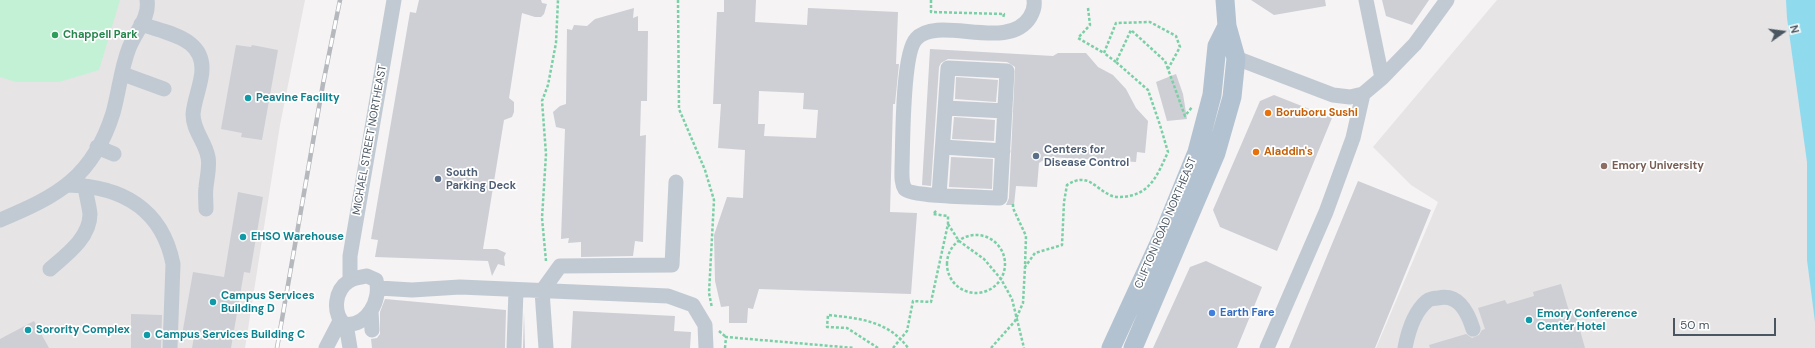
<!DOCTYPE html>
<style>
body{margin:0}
#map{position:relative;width:1815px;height:348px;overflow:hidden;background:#f5f3f3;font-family:"DM Sans",sans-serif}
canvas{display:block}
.north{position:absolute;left:1763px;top:12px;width:40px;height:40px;-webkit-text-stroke:3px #fff;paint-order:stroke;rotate:76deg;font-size:11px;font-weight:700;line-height:16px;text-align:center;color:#4a5661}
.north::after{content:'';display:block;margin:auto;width:14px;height:18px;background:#4a5661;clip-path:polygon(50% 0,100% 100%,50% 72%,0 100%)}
.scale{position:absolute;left:1673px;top:318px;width:103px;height:18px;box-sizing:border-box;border:2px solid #4a5661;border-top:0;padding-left:5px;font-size:12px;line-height:14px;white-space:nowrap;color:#4a5661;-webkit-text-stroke:3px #fff;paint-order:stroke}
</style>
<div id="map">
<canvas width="1815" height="348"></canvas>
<div class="north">N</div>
<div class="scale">50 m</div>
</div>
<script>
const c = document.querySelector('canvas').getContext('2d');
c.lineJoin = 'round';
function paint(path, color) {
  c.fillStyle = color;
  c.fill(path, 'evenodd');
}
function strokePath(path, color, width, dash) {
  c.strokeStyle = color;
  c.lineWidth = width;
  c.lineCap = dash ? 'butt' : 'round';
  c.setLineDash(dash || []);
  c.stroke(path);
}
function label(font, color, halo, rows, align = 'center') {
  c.font = font + ' "DM Sans",sans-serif';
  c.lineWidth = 3.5;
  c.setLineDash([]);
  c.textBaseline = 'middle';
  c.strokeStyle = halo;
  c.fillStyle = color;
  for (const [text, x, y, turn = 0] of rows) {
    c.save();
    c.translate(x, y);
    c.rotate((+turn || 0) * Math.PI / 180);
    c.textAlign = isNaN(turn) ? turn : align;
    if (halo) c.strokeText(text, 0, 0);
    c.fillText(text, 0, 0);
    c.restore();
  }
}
paint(new Path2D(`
 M0,0h305l-25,125 -35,223h-245z
 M1497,0h309l9,141v207h-439l62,-146 -27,-17 -38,-38z`), '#e6e4e5');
paint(new Path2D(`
 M0,0h120l-21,70 -40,12h-43l-16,-5z`), '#c3f1d5');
paint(new Path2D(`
 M1786,0h29v322l-8,-62v-98l-20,-144z`), '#90daee');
paint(new Path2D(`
 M419,0h122l1,3 5,1 -3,10 -3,3h-6l-13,-4 -13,85 5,4v10l-2,5 -8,3 -21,129h14l9,4 -2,4 1,9 -7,-2 -6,12 -4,-15 -113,-4 3,-17 -7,-1 39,-227 6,1z
 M724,0h32l-1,22 52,3 1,-17 90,4 -2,52h3l-4,40h-2l-3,108 27,1 -6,81 -152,-5 -6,20 -5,-1 -1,15h-18v-17l-8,1 -6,-26 -1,-46 13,-38 16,1 2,-48 -27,-2 3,-44h-8l4,-92h7zM759,91l45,2 -1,16 15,1 -2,28 -52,-2 1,-12h-7z
 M1251,0h74l1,6 -52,9z
 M1382,0h47l-17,25 -26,-9z
 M634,8l-1,10 5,-2v15h10l-1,70h-6l-1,35 6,-1 -3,107 -8,-1 -2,15 -52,1v-15l-13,1 1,-5 -8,1 4,-110 -9,-2 -3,-15 7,-6 6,-2 1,-75 5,1 2,-5 13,1 8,-7z
 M236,45l15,2 1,-2 26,5 -16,90 -21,-3 1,-4 -21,-4z
 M930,49l123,7 5,-3h28l12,14 15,8 13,14 10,19 12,13 -3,32 -8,-1 -1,10 -88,-5 -9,6 -2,24 -21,-1 -2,19h-8l3,-7 6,-131 -8,-5 -59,-3 -7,4 -2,4 -8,119 -9,-1z
 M1176,74l7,20 4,25 -20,2 -11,-39z
 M956,77l42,3 -2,22 -41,-3z
 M1274,95l58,23 -55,133 -57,-24 -7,-17 47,-109z
 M954,117l41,3 -1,21 -42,-2z
 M951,157l42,2 -1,30 -43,-2z
 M1358,181l73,29 -56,138h-86z
 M238,192l25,5 -13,76 -6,-1 -13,76h-39l2,-11 -12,-2 11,-63 31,5z
 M1206,261l56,26 -25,61h-84l37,-81z
 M1561,284l8,27 5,-2 11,39h-155l-1,-3 37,-11 6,4 7,-3 3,-5 3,-1 -7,-21 27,-8 2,4 27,-8 -1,-4z
 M385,299l121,11 -1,38h-133l-1,-9 6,-1 3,-4v-22z
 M573,311l102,5 -1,15 17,1 -1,16h-119z
 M524,312l1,36h-2z
 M131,314l31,1 -1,33h-30z
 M34,321l15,27h-49v-9z`), '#cdcfd5');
strokePath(new Path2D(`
 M678,0l1,109 26,61 9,30 -5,93 3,15
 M931,0v12l73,2 -1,4
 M1088,8l2,17 -12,13 26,15
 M1116,62l-12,-9 12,-30 34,-1 26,14 4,11 -12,22 17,47 7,-9
 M1013,204v4l13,28 -1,31 10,-14 27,-8 2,-43 3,-17c21,-13 26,2 43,10 5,3 14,2 19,1 23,-4 30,-25 39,-44l-8,-27 -12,-35 -32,-28 15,-32 34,31 3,8
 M948,224l11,17 25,18 17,20 11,20 12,49
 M947 264a29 29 0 1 1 58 0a29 29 0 1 1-58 0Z
 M546,261l-4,-43 4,-64 -4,-53 6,-16 8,-42 2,-43
 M719,331l7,6
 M725,348l1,-11 128,11
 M878,348l-31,-20 -20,-1 1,-12c30,3 61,6 80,33
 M893,348l14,-17 6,-30 18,1 17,-78v-8l-15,-2 4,-4
 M991,348l24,-27 8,-18 2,-36`), '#7ad0a6', 2.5, [3, 2]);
strokePath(new Path2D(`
 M1366,0l16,78
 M141,24c28,10 68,14 60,54 -2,12 -7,24 -8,36 0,17 12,27 15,43 2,9 -1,20 -2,30 -1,7 0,14 0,22
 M1236,58l97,37 17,2 13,-3 19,-16 33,-34 32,-44
 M123,74l41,15
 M946,108l59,3
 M97,147l17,7
 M943,147l60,4
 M67,185c54,1 95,23 106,79l-3,84
 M939,195l9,-127 59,3 -7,127c-15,-1 -88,-1 -95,-9 -4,-6 -3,-15 -3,-22 1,-24 0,-113 14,-128 22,-25 92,14 114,-22 3,-5 5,-11 4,-17
 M0,220c58,-24 93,-43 113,-107 6,-21 8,-45 16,-65 6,-16 21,-30 18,-48
 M50,269c16,-14 40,-31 40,-55 -1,-9 -4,-19 -5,-28
 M367,276l9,4c6,19 -9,48 -32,44 -12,-12 -9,-34 5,-43 5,-3 12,-4 18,-5z
 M350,280v-24l44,-256
 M379,288l33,2 48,-3 208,9 25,9 12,20 1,23
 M371,311l1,19
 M346,324l4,24
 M326,348l14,-27
 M514,348l2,-58
 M546,348l-4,-57 18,-25 112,-1 4,-83
 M1267,348l59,-136 27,-74 10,-44
 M1405,348c3,-16 9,-36 22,-47 2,-2 8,-3 11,-3 21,-5 30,15 35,31`), '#c1cad2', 15);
strokePath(new Path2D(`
 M1111,348l52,-113 34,-83 15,-57 5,-49 10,-20
 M1133,348l83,-195 16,-56 4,-39 -9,-32 -2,-26`), '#b3c2d1', 19);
const rail = new Path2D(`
 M277,348l46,-264 17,-84`);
strokePath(rail, '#b5b8bd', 4.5);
strokePath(rail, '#fff', 3, [9]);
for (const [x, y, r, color] of [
 [55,35,4,"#2e9e5b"],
 [248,98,4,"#0f9aa8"],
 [1268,113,4,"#e8710a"],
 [1256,152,4,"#e8710a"],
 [1036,156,4,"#5c6f8a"],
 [1604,166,4,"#8d6e63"],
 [438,179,4,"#5c6f8a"],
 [243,237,4,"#0f9aa8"],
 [213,302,4,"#0f9aa8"],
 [1212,313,4,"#3f7fe0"],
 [1529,320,4,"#0f9aa8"],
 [28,330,4,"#0f9aa8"],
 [147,335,4,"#0f9aa8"]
]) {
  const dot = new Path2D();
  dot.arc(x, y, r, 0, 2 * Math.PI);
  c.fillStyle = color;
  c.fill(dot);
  strokePath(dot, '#fff', 1.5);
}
label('bold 11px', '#27864d', '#fff', [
 ["Chappell Park",63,35]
], 'left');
label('bold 11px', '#0d838f', '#fff', [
 ["Peavine Facility",256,98],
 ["EHSO Warehouse",251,237],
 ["Campus Services",221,296],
 ["Building D",221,309],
 ["Emory Conference",1537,314],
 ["Center Hotel",1537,327],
 ["Sorority Complex",36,330],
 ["Campus Services Building C",155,335]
], 'left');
label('bold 11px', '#c56008', '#fff', [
 ["Boruboru Sushi",1276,113],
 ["Aladdin's",1264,152]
], 'left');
label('11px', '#4a5661', '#fff', [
 ["MICHAEL STREET NORTHEAST",370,140,-80],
 ["CLIFTON ROAD NORTHEAST",1166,223,-67]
]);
label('bold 11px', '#4e5e75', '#fff', [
 ["Centers for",1044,150],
 ["Disease Control",1044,163],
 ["South",446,173],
 ["Parking Deck",446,186]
], 'left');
label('bold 11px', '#785e54', '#fff', [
 ["Emory University",1612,166]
], 'left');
label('bold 11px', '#366cbe', '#fff', [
 ["Earth Fare",1220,313]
], 'left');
</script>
